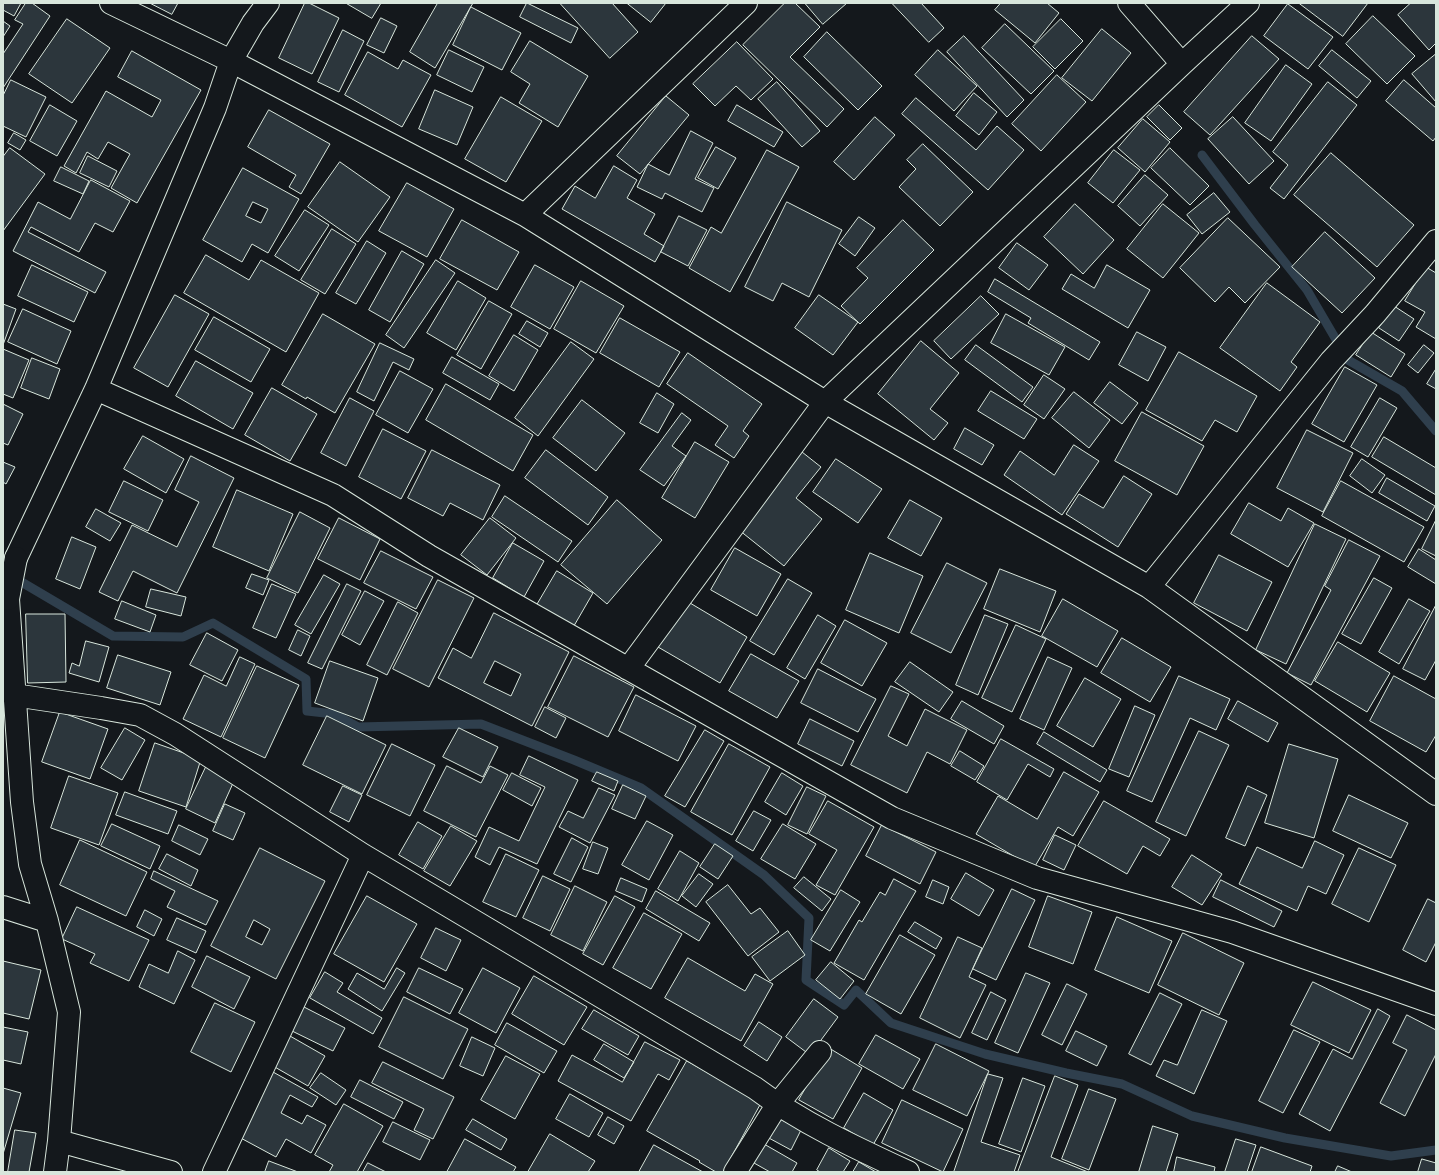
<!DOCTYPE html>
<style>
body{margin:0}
#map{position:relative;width:1439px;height:1175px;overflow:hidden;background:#14181c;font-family:Overpass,sans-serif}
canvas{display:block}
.frame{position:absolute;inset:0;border:4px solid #d8e6dc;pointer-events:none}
</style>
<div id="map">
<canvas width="1439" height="1175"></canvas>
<div class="frame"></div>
</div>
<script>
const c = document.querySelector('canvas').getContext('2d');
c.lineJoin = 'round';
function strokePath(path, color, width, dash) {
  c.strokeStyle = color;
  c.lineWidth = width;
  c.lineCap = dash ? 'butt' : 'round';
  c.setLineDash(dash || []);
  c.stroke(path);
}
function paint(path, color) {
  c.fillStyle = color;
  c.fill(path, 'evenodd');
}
strokePath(new Path2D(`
 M1202,155l53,70 52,65 41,70 54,31 34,40
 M13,577l100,59 70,1 30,-14 93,56 1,32 27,3 24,13 123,-3 93,36 67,28 123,87 45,43 -3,62 38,25 12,-15 35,33 94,31 81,19 56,11 70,32 93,22 106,18 45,-6`), '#2f3f4d', 9);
const building = new Path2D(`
 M3,3h18l-7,13 -11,-6z
 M26,3h6l18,13 -47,72v-34l20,-30 -8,-4z
 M150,3h28l-6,11z
 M305,3h4l30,15 -27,56 -33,-16z
 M346,3h35l-9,15z
 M438,3h35l-38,65 -25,-16z
 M527,3l51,25 -7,15 -51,-26z
 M560,3h52l26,29 -28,26z
 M627,3h39l-15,19z
 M785,3h10l25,24 -30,30 54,52 -17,18 -84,-82z
 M805,3h42l-24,21z
 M892,3h29l23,25 -15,14z
 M1001,3h46l12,10 -24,30 -40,-33z
 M1299,3h69l-25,33z
 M1411,3h25v40l-7,7 -31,-35z
 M1288,4l45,33 -25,32 -44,-33z
 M471,7l50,26 -19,37 -49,-25z
 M1373,16l42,40 -28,28 -41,-40z
 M381,18l16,8 -13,27 -17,-8z
 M67,19l43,29 -38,55 -43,-29z
 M1061,19l22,22 -28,28 -22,-22z
 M3,21l7,5 -7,11z
 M1005,24l49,47 -23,23 -49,-46z
 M1102,29l29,24 -39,48 -30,-23z
 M343,30l21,11 -25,51 -21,-10z
 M827,32l55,54 -24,24 -54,-53z
 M964,36l60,64 -17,17 -60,-65z
 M1252,36l27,23 -69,76 -26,-23z
 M530,41l58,35 -30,51 -39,-24 11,-19 -19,-12z
 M737,42l36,37 -22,21 -15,-14 -21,20 -22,-22z
 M449,50l35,17 -12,25 -35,-17z
 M938,50l39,36 -23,25 -39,-36z
 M1332,50l39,31 -14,17 -38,-32z
 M132,51l69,39 -64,113 -26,-15 19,-34 -22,-12 -10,17 -11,-7 -11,21 -12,-7 42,-75 46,26 9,-17 -43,-23z
 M368,52l30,17 5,-9 28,15 -29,52 -57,-32z
 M1436,54v48l-24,-28z
 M1286,65l26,19 -41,57 -26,-18z
 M1057,75l29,27 -45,49 -29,-27z
 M11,80l35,17 -20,40 -23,-11v-30z
 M1404,80l32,28v29l-3,4 -47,-40z
 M777,82l43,49 -18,16 -44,-48z
 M1328,82l29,23 -73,94 -14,-11 18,-23 -15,-13z
 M435,90l38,17 -16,38 -38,-16z
 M974,93l23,19 -18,23 -23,-19z
 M666,96l23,19 -49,59 -23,-18z
 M501,97l41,24 -36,61 -41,-23z
 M916,98l60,52 21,-24 27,24 -36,40 -86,-76z
 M50,105l27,16 -20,35 -27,-15z
 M737,105l46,27 -9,15 -46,-26z
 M1159,105l23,23 -12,12 -23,-23z
 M269,110l61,34 -29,50 -12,-7 7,-12 -48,-28z
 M875,117l20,18 -41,45 -20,-18z
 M1233,117l41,44 -25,23 -41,-45z
 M1143,119l27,23 -25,30 -27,-24z
 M691,131l22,12 -18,36 19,9 -12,24 -37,-19 -3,6 -25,-12 11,-23 21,11z
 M14,133l12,7 -6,10 -12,-7z
 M923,144l50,48 -33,34 -41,-39 17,-18 -9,-9z
 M716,147l20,11 -18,31 -20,-11z
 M10,148l35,26 -42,57v-74z
 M1170,148l39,38 -19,19 -39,-37z
 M767,150l32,17 -69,125 -41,-24 22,-41 10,6z
 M1114,150l26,20 -27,33 -25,-20z
 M1331,153l83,72 -37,42 -83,-72z
 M88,156l29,15 -8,16 -29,-14z
 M340,162l50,35 -32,45 -50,-35z
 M614,166l23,14 -10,18 28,16 -11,20 20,12 -9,16 -93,-53 13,-23 20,12z
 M61,167l28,14 -6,13 -29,-13z
 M243,168l56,31 -31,54 -16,-9 -10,18 -39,-22zM253,202l15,7 -7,14 -15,-7z
 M1145,175l23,20 -28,31 -22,-20z
 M91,180l39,21 -17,31 -18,-9 -16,29 -48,-25 -3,5 78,40 -11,21 -82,-42 25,-49 32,17z
 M407,183l47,26 -27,48 -48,-26z
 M1214,193l16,19 -28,22 -15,-19z
 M787,202l55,28 -33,67 -27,-14 -9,18 -28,-14z
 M1075,204l39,36 -31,34 -39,-37z
 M1163,204l36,29 -36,45 -36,-29z
 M305,210l24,15 -30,46 -24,-15z
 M679,216l28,14 -19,36 -27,-14z
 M859,217l16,11 -20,28 -16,-12z
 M1228,218l52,49 -35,36 -16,-16 -14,15 -35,-34z
 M462,220l57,32 -22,38 -57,-31z
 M903,220l31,30 -74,74 -19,-18 27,-28 -11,-10z
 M332,229l24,15 -31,50 -24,-14z
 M1325,232l50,46 -33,35 -50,-46z
 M367,241l19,12 -30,51 -20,-11z
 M1017,243l31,22 -19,25 -30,-22z
 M402,251l22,13 -34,58 -21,-12z
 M206,255l43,25 12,-20 58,33 -33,59 -102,-59z
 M436,260l19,13 -51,75 -18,-13z
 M32,265l56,27 -14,30 -56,-26z
 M535,265l39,22 -24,42 -39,-22z
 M1107,265l43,25 -22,38 -66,-39 9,-15 23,14z
 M1426,267l10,6v66l-20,-12 9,-15 -20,-11z
 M995,279l105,63 -11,18 -61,-37 3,-5 -43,-26z
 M458,281l28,17 -30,52 -29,-17z
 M581,281l43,25 -28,47 -42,-24z
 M1267,283l53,39 -29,40 6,5 -17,24 -60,-43z
 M175,295l34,19 -41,73 -34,-19z
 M819,295l39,27 -25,33 -38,-27z
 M981,296l18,18 -48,45 -17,-18z
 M489,301l23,13 -31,55 -24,-14z
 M3,304l13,5 -13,36z
 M1394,306l20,13 -15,22 -20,-13z
 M23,309l48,22 -14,33 -49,-22z
 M323,314l52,30 -40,69 -28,-16 -1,2 -24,-14z
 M1006,314l59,33 -16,28 -58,-32z
 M214,317l56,32 -19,33 -56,-32z
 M620,318l60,34 -21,35 -59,-34z
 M527,321l21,12 -8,14 -21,-13z
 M1137,332l29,15 -18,34 -29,-16z
 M1371,332l34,22 -14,23 -35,-22z
 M514,335l24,15 -24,41 -25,-15z
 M921,341l38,32 -29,36 18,14 -14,17 -56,-46z
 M571,342l23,17 -56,77 -23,-18z
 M380,343l34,16 -5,11 -16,-8 -19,39 -17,-9z
 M976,345l57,42 -11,15 -57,-42z
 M1424,345l10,8 -16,20 -10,-8z
 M3,349l26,11 -16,38 -10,-4z
 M1179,352l78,44 -20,36 -22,-12 -13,21 -56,-31z
 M688,353l74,51 -19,27 6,5 -15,22 -19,-13 13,-19 -61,-42z
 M452,357l47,27 -9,16 -47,-27z
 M32,358l28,11 -11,30 -28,-11z
 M196,361l57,32 -20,36 -57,-33z
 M1345,367l32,18 -33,57 -32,-18z
 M1436,369v20l-9,-5z
 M400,371l33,18 -25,44 -32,-18z
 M1044,375l21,14 -21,30 -20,-14z
 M1110,382l28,21 -16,21 -28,-21z
 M446,384l87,51 -20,36 -87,-51z
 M272,388l45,26 -27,47 -45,-26z
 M991,391l46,28 -13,20 -46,-28z
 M1074,392l36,28 -21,28 -37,-30z
 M657,393l17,11 -16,29 -18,-10z
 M350,398l24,13 -28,55 -25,-13z
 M1380,398l17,10 -29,49 -17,-10z
 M582,400l43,33 -29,38 -43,-33z
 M3,404l20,10 -15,31 -5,-2z
 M1142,412l62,34 -27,49 -62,-34z
 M682,413l9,7 -19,26 14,10 -22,30 -24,-16z
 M965,428l29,17 -12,20 -28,-16z
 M383,429l43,22 -25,48 -42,-22z
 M1307,430l46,23 -30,59 -46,-24z
 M143,436l41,23 -18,34 -42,-24z
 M1384,437l52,31v27l-64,-38z
 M695,442l34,20 -34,56 -33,-20z
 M1074,445l25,16 -37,54 -58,-40 16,-24 34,24z
 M432,450l68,35 -17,35 -33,-17 -7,13 -35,-18z
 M546,450l62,47 -20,28 -63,-47z
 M802,452l19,15 -25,31 26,21 -38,47 -45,-36z
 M191,456l43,22 -57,115 -44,-22 -15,30 -19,-9 33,-67 45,22 22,-45 -24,-12z
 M836,459l46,30 -24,34 -45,-31z
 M1362,459l23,16 -13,18 -22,-17z
 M3,462l12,5 -9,17 -3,-2z
 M1124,476l28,18 -34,53 -52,-33 13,-20 24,14z
 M1387,478l48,28 -8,15 -48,-28z
 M124,481l39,19 -15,31 -39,-19z
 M1341,481l83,46 -20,35 -82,-46z
 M237,490l56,24 -24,57 -56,-24z
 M505,496l67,45 -14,21 -66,-45z
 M617,500l45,40 -55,64 -46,-39z
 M910,500l32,18 -21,38 -33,-18z
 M1249,503l32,18 7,-13 26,15 -26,44 -57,-33z
 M96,509l25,14 -11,18 -24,-14z
 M300,512l30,16 -32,65 -31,-15z
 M339,518l41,21 -20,41 -42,-21z
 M490,518l26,20 -29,37 -26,-20z
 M1436,520v36l-14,-7z
 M1315,524l31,15 -60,125 -30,-14z
 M72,537l24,10 -16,42 -24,-10z
 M1349,540l31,16 -69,129 -24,-12 44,-83 -6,-4z
 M513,543l31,18 -20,36 -31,-19z
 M735,548l46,26 -24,42 -46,-26z
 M1419,549l17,11v24l-28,-17z
 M381,551l52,26 -17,32 -52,-26z
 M870,553l53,23 -24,57 -53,-23z
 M1219,555l53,27 -25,49 -53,-28z
 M947,563l40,20 -36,70 -40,-20z
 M1000,569l56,22 -16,41 -56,-23z
 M557,571l36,22 -22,38 -37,-21z
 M252,574l17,6 -6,15 -17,-7z
 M324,575l16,9 -29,50 -16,-9z
 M1374,578l18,10 -31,56 -19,-10z
 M788,579l24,14 -38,62 -24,-14z
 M438,580l36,18 -45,89 -36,-18z
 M272,584l24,10 -20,44 -23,-10z
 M347,584l14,7 -39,78 -14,-6z
 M151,589l35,8 -5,19 -35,-9z
 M365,591l19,10 -24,44 -18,-10z
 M1063,599l55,32 -21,36 -55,-31z
 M1409,599l21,12 -31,53 -20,-12z
 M685,600l62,37 -27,46 -62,-36z
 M122,601l34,14 -6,17 -35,-13z
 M398,602l20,11 -31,62 -20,-10z
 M1436,605v55l-11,20 -22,-11z
 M494,613l75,39 -37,74 -94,-48 15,-30 18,10zM495,661l26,13 -10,22 -27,-13z
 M26,614h39l1,68 -38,1z
 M818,615l18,11 -31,53 -18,-11z
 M985,615l23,9 -30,71 -22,-10z
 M845,620l42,23 -25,43 -41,-23z
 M1016,625l30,14 -34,73 -30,-14z
 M298,630l12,6 -9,20 -12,-6z
 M207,633l31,17 -16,31 -32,-16z
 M1122,638l49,29 -21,35 -49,-29z
 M86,641l23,6 -10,35 -30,-9 3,-10 7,3z
 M1338,642l52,31 -23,39 -52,-31z
 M751,654l48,27 -22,37 -48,-27z
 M118,655l53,17 -11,33 -53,-17z
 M574,656l60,31 -26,50 -60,-30z
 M240,657l15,7 -34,73 -38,-18 21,-44 22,11z
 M1048,657l24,11 -28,62 -24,-11z
 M330,661l48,17 -15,43 -48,-18z
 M910,662l43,30 -14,20 -44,-30z
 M257,666l42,19 -34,73 -42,-20z
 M818,669l58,30 -18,33 -57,-29z
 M1179,676l51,23 -14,31 -26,-12 -38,84 -25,-11z
 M1394,676l42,23v36l-10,17 -56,-31z
 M1085,678l36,21 -28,48 -36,-21z
 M891,686l18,8 -21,42 19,10 18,-37 42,21 -17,34 -23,-12 -20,41 -56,-28z
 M636,695l60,31 -18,35 -59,-30z
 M962,701l42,25 -10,18 -43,-25z
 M1238,701l40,22 -10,19 -40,-23z
 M1135,706l20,9 -26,62 -20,-8z
 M545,707l21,11 -10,20 -21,-11z
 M60,712l48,17 -18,50 -48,-17z
 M327,716l59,29 -24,49 -59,-29z
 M810,719l44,22 -12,25 -44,-22z
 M125,728l20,12 -23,40 -21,-12z
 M459,728l39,19 -15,30 -40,-20z
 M705,730l19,11 -39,66 -20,-11z
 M1199,731l30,14 -43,91 -30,-14z
 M1044,732l63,38 -7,12 -63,-38z
 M1001,739l53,30 -4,8 -22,-13 -21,36 -30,-18z
 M155,743l46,16 -15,48 -47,-16z
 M392,744l43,21 -25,51 -43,-21z
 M729,744l41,23 -38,68 -41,-23z
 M1289,744l49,15 -24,79 -49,-15z
 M960,751l24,15 -9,14 -24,-14z
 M529,756l49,24 -41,84 -38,-17 -9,18 -15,-8 14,-30 30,14 26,-54 -25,-12z
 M447,766l34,17 9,-17 18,9 -32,62 -52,-26z
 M206,767l28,14 -19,42 -29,-14z
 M597,772l21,9 -4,10 -22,-10z
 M1064,772l35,20 -26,44 -15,-9 -24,41 -58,-34 22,-38 39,23z
 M512,773l29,15 -9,18 -29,-16z
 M782,773l21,13 -17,29 -21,-13z
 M69,776l49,17 -19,52 -48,-17z
 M623,785l23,11 -11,23 -23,-10z
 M343,786l19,9 -13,27 -19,-10z
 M1248,786l19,9 -22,51 -19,-8z
 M807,787l19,9 -19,38 -19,-9z
 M599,788l16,7 -25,48 -31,-16 9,-16 15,7z
 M125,792l52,19 -9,23 -52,-19z
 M1349,795l59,28 -17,35 -58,-27z
 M828,801l46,26 -39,68 -19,-10 21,-35 -28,-16z
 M1104,801l66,38 -10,17 -17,-10 -16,28 -49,-28z
 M225,804l20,9 -12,27 -20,-9z
 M754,811l17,9 -18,31 -17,-10z
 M647,821l26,14 -24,45 -27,-15z
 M418,822l24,14 -19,33 -24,-14z
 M112,824l48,22 -10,23 -49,-23z
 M783,824l33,20 -21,35 -34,-20z
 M179,825l29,14 -8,16 -28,-14z
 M882,825l54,27 -16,32 -54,-28z
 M451,826l26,15 -27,45 -26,-15z
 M1055,835l21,10 -12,25 -21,-10z
 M572,838l16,9 -17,35 -17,-8z
 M80,840l67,32 -21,44 -66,-31z
 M1315,841l29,14 -18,39 -18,-8 -11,25 -58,-27 18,-37 45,21z
 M593,842l15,6 -10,26 -15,-5z
 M715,844l18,12 -15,23 -18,-12z
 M260,848l65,33 -49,98 -65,-33zM254,920l16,9 -8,16 -16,-8z
 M1359,848l37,17 -27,57 -37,-18z
 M680,851l19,12 -21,38 -20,-12z
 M167,854l31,16 -7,16 -32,-17z
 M506,854l33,16 -23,47 -33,-15z
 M1192,855l30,19 -20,31 -30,-18z
 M154,871l64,30 -12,24 -39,-18 8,-16 -24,-12z
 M966,873l28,17 -15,26 -28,-17z
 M699,874l14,10 -17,23 -14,-11z
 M543,876l27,13 -20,42 -27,-13z
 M804,877l27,22 -9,12 -28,-23z
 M621,878l26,11 -5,13 -26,-11z
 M894,879l22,12 -52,89 -30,-17 25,-43 3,2 18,-30 5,3z
 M933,880l16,7 -6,17 -17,-7z
 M1221,880l61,31 -8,16 -61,-30z
 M728,885l23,29 9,-6 19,24 -31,24 -42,-54z
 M575,886l32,16 -24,49 -32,-16z
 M1012,889l23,11 -39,80 -23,-11z
 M841,890l19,12 -30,49 -19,-11z
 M656,891l54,32 -11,18 -53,-32z
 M367,896l50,28 -33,58 -50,-28z
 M615,896l20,11 -32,58 -20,-11z
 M1048,896l44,16 -19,52 -44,-17z
 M1428,899l8,4v39l-10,20 -23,-12z
 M77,907l72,33 -20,41 -39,-18 5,-9 -33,-15z
 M145,910l17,9 -8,17 -17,-9z
 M644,913l38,21 -31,55 -38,-21z
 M1117,917l55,24 -23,52 -54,-23z
 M177,918l29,13 -10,22 -29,-13z
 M915,922l27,16 -6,11 -28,-17z
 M436,928l25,12 -15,31 -25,-13z
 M788,931l17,24 -35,26 -18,-24z
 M1183,933l61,30 -25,52 -61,-30z
 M900,935l35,20 -34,59 -35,-20z
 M958,937l24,11 -13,29 17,8 -26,53 -40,-20z
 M178,951l17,9 -21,44 -35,-17 10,-23 19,9z
 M207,956l43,21 -16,32 -42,-22z
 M688,958l57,33 10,-17 18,10 -32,57 -76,-43z
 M3,961l38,9 -12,49 -26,-6z
 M831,962l23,19 -14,18 -24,-19z
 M397,968l8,5 -23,38 -34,-22 9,-16 27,16z
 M419,968l44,21 -13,25 -43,-22z
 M483,968l37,20 -24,45 -37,-20z
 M325,972l18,11 -6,9 45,26 -9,16 -63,-36z
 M1026,973l24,10 -32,70 -23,-10z
 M534,976l53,31 -23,38 -52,-31z
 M1313,982l58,28 -22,43 -58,-28z
 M1067,984l20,10 -25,51 -20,-10z
 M991,992l15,8 -19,40 -15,-7z
 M1160,993l22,11 -31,61 -22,-11z
 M404,997l64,32 -25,50 -64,-32z
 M814,999l24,18 -28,38 -24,-18z
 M215,1003l40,19 -24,50 -40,-20z
 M304,1007l41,21 -12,23 -41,-20z
 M1378,1009l12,7 -60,115 -31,-17 34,-65 19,10z
 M594,1010l45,26 -11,19 -46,-26z
 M1202,1010l25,11 -33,73 -38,-18 8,-16 13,5z
 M1407,1015l29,15v24l-31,62 -25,-13 27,-53 -14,-7z
 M759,1022l23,15 -15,24 -23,-15z
 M507,1023l50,28 -13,22 -49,-28z
 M3,1027l25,5 -7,32 -18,-4z
 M1294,1030l26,12 -37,71 -24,-12z
 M1076,1031l31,15 -10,20 -31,-15z
 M876,1035l44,24 -17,30 -44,-25z
 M290,1036l35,20 -17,30 -35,-20z
 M472,1037l23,11 -12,28 -23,-10z
 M645,1042l35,18 -11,20 -11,-6 -27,47 -73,-40 14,-26 50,27z
 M604,1044l30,18 -10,16 -30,-18z
 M936,1044l53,27 -22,45 -54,-26z
 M829,1048l33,20 -29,51 -34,-19z
 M506,1056l34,18 -25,45 -34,-19z
 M687,1061l74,42 -38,69h-7l-17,-10 1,-1 -53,-30z
 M383,1062l71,35 -21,42 -19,-9 10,-21 -52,-26z
 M273,1072l45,25 -6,10 -22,-12 -9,18 21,11 5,-9 19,10 -15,28 -25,-14 -10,18 -39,-21z
 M321,1073l25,17 -10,15 -26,-17z
 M988,1074l15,4 -22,64 39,13 -6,17h-60z
 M1055,1076l23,9 -27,72 37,15h-70z
 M1023,1078l22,8 -24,66 -22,-8z
 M360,1080l43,22 -9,17 -43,-22z
 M3,1088l18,5 -18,61z
 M1089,1089l27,10 -27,71 -27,-11z
 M864,1093l29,17 -20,35 -29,-17z
 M570,1094l33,19 -14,24 -33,-18z
 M902,1100l61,29 -20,43 -61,-29z
 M344,1104l39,22 -26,46h-28l4,-7 -18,-10z
 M608,1117l16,9 -10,18 -16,-9z
 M778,1118l23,12 -10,20 -24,-13z
 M473,1119l34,20 -6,11 -35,-20z
 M393,1122l37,18 -10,20 -37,-18z
 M1153,1126l25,8 -12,38h-27z
 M15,1130l21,3 -7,39h-21z
 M550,1134l45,27 -7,11h-60z
 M465,1139l51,28 -3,5h-66z
 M1236,1139l20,6 -9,27h-22z
 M764,1144l33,19 -5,9h-22l-16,-9z
 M654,1145l49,27h-64z
 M1261,1147l51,19 -2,6h-58z
 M829,1148l21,13 -7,11h-23l-3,-2z
 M1177,1157l38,10 -1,5h-40z
 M1422,1159l14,4v9h-18z
 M269,1161l29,11h-33z
 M859,1162l17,10h-23z
 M368,1163l18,9h-23z
 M1338,1166l14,6h-17z`);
paint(building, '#2c363c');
strokePath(building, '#d8e6dc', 1);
const minor = new Path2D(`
 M111,3l120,58 294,154 300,187 324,185 287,207
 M1129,3l53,61
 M525,215l221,-212
 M96,389l237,106 96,61 463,262 145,60 195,54 204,72
 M16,558l80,-169 119,-281 16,-47 22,-38 15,-20
 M1149,587l182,-226 44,-47 61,-73
 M8,599l14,203 8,62 17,57 22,91 -10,129 -4,31
 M628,669l197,-267 357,-338 66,-61
 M14,695l87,13 39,7 35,19 188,121 392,233c45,34 101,60 153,84
 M3,907l44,14
 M59,1141l112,31
 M214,1172l149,-317
 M735,1172l42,-67 43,-53`);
const tertiary = new Path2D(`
 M8,599l8,-41`);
strokePath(minor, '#d8e6dc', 24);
strokePath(tertiary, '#d8e6dc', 24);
strokePath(minor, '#14181c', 22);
strokePath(tertiary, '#14181c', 22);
</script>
